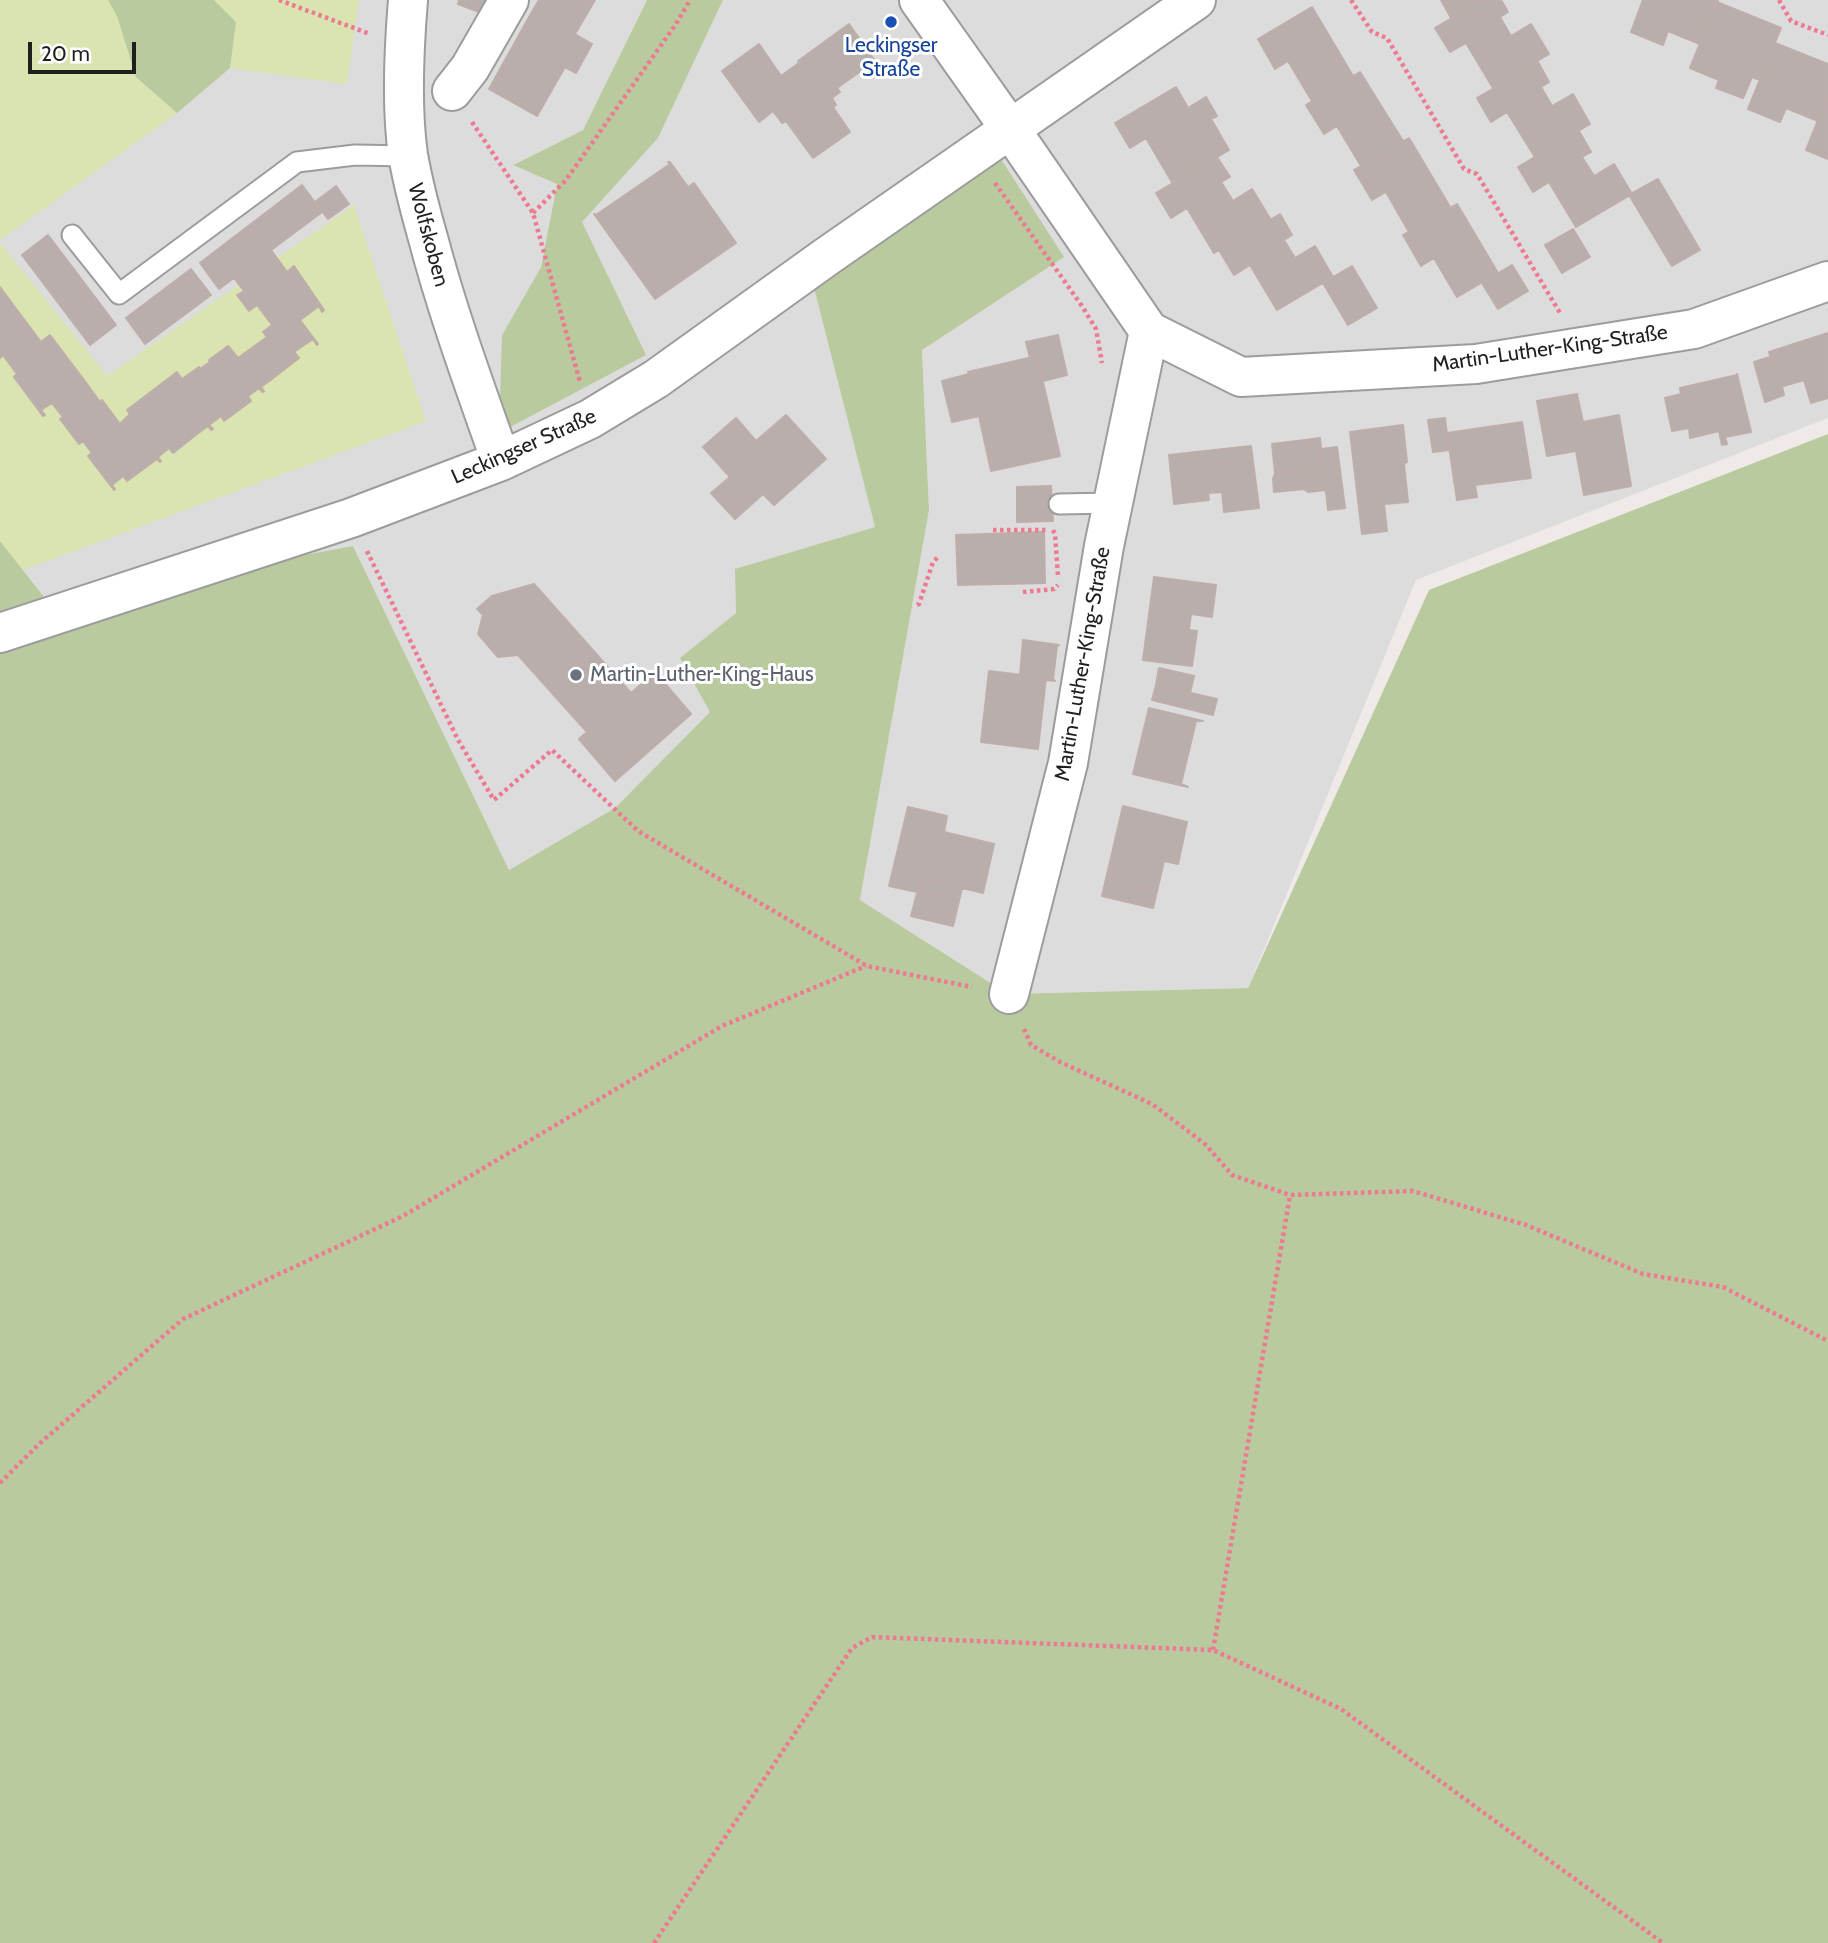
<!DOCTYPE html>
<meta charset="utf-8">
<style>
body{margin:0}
#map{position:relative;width:1828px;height:1943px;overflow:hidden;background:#efeae7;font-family:Cabin,sans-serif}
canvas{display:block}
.scale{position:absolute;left:28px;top:42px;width:108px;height:32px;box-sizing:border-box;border:4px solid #1f1f1f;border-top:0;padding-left:9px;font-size:21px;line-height:24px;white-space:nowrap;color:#1f1f1f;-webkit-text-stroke:5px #fff;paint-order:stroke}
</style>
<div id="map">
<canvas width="1828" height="1943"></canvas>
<div class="scale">20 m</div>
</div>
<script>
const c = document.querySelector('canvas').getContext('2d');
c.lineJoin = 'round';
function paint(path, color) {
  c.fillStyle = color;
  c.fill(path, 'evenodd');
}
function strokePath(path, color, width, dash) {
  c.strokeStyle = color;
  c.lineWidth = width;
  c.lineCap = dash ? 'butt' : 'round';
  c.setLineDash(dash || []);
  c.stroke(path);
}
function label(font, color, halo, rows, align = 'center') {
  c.font = font + ' Cabin,sans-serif';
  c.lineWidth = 6;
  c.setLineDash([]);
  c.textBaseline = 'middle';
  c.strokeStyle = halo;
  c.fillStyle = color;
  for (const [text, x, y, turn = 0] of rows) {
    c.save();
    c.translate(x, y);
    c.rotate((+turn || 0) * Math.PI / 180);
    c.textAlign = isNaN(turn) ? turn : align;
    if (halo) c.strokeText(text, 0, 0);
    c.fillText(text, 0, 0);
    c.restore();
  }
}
paint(new Path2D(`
 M0,0h647l-64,130 -69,34 43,19 -16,84 -39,68 143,21 -64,-134 77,-84 65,-138h1105v418l-412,162 -168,408 -240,6 -148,-94 69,-390 -7,-160 142,-94 -250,32 61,239 -139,42v44l-56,45 31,54 -96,96 -106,62 -156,-324 -305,56 -48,-61z`), '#dddcdd');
paint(new Path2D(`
 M0,0h108l9,16 19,61 41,36 -177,127z
 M214,0h145l-12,84 -117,-16 6,-46z
 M354,205l72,216 -403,149 -23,-29v-298l107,133z`), '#dae4b1');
paint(new Path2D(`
 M108,0h106l22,22 -6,46 -53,45 -41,-36 -19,-61z
 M647,0h76l-65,138 -76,84 64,133 -147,78 3,-98 39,-68 16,-83 -44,-19 70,-35z
 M999,156l65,101 -142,93 7,160 -69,390 148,94 240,-6 181,-398 399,-156v1509h-1828v-1402l48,61 305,-56 156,324 106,-62 95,-96 -30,-54 56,-45 -1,-44 140,-42 -61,-239z`), '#b9ca9f');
const building = new Path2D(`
 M459,0h34l-6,15 -29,-11z
 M539,0h56l-20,34 -42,-24z
 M1441,0h41l-31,18z
 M1482,0h19l7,12 -8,5 11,19 20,-12 18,30 -56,34 -27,-45 -16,9 -15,-24z
 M1643,0h75l-18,44 -32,-13 -5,14 -32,-13z
 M1717,2l64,26 -21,52 -8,-3 -9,21 -27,-10 3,-8 -29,-12z
 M1312,7l41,69 -41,25 -24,-40 -13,8 -17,-30z
 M533,10l59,34 -16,29 -11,-6 -28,49 -48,-27z
 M849,24l26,37 -38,27 3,4 -8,6 4,7 -3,2 17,25 -37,26 -27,-37 -4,2 -9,-12 -14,11 -37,-51 37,-27 22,32 18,-13 -1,-2z
 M1775,43l53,21v31l-10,26 -32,-13 -6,14 -32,-13z
 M1538,62l11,20 -8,5 11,19 21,-12 17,30 -55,33 -28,-45 -16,10 -14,-24z
 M1360,72l43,69 -42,25 -24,-40 -13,8 -18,-29z
 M1176,87l12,21 18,-11 11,19 -6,3 18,31 -56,34 -27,-46 -16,10 -15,-25z
 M1828,95v64l-22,-9z
 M1579,131l12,21 -9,5 12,19 20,-12 18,30 -56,33 -27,-45 -16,10 -15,-25z
 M1409,138l41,69 -41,25 -23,-40 -14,8 -18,-30z
 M1217,157l13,20 -9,5 12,19 19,-12 19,31 -57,33 -27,-45 -16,10 -15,-25z
 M668,162h2l18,25 6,-4 42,60 -81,56 -61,-85 2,1 74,-51z
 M1658,179l42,71 -28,16 -43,-71z
 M302,185l20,27 -103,77 -19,-26z
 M336,186l13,18 -21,15 -13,-17z
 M1457,204l41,69 -41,24 -23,-39 -13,8 -18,-31z
 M1280,214l12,21 -8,5 11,18 20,-12 18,31 -56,33 -27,-45 -16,10 -15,-25z
 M1573,229l17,28 -28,16 -17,-28z
 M48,235l68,90 -26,20 -68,-90z
 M271,250l16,22 7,-6 30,44 -2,2 -3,-6 -19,14 18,24 -1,1 -4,-6 -19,13 5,6 -27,21 -23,-29 18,-13 -4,-5 9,-7 -15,-20 -8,6 -12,-16 7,-4 -10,-13z
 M1512,265l16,26 -30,18 -16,-26z
 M1352,266l25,42 -29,17 -25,-42z
 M191,269l20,26 -66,49 -19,-26z
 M0,287l20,27 -20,14z
 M20,314l21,28 9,-7 37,49 -32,23 -3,-4 -11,7 4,5 -2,1 -29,-39 3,-3 -14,-19 -3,3v-30z
 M1828,333v65l-17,5 -7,-23 -24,7 -11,-35z
 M1058,335l9,40 -24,6 -6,-25 -7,2 -4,-16z
 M228,346l10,12 11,-8 23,29 -11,8 3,4 -2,1 -3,-4 -11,8 3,5 -27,20 -3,-5 -12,9 4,4 -2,1 -3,-4 -11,8 -37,-49 17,-13 5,7 17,-12 1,2 10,-7 -1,-2z
 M1037,356l23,100 -69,15 -12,-55 -27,6 -10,-41 27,-7 -1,-2z
 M1770,357l10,30h2l2,8 -19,7 -11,-40z
 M1737,374l14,58 -26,5 2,7 -5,1 -3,-14 -29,7 -1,-10 -17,3 -7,-33 16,-4 -1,-6 57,-13z
 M87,384l13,18 2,-2 18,24 10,-10 -3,-4 33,-25 37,49 -24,19 -4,-5 -11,9 3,4 -1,1 -3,-3 -30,22 -4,-5 -11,9 3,4 -1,1 -26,-34 4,-3 -9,-12 -4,3 -19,-25 3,-2 -8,-10z
 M1577,394l6,28 36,-7 12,71 -47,9 -8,-44 -29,5 -10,-55z
 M786,415l40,44 -52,46 -11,-11 -28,25 -24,-26 19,-16 -27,-30 33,-29 20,23z
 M1445,418l4,32 -16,2 -5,-32z
 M1522,422l9,56 -56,7 2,12 -20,3 -10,-67z
 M1403,425l4,37 -3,2 4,38 -24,2 3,27 -25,3 -12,-102z
 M1320,438l3,30 -15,1 -3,-29z
 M1305,440l3,29 -33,4 -3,-29z
 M1251,446l8,62 -35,4 -2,-20 -14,1 1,7 -35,4 -5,-49z
 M1337,447l8,61 -17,2 -7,-61z
 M1323,468l3,22 -18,2 -4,-3 -30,3 -1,-13 2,-6z
 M1051,486l2,35 -36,1v-35z
 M1044,532l1,51 -87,2 -2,-50z
 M1154,577l62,8 -4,32 -21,-3 -2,16 8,1 -5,35 -49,-6z
 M534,584l97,109 -44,39 -69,-77 -20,2 -20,-23 5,-19 -6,-6 15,-13z
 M1023,640l36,5 -2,1 -4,33 2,2 -9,-1v-2l-26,-3z
 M1159,668l35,8 -4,17 -34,-8z
 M989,671l57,7 -8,71 -57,-7z
 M655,672l36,42 -76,67 -36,-42z
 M1156,685l61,14 -4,16 -61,-15z
 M1149,708l54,13h-7l-15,63 7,3 -55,-13z
 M1123,806l64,16 -9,42 -14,-3 -7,30 -51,-12z
 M908,807l39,9 -3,16 50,12 -11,49 -62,-15 -4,14 -28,-6z
 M921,878l41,10 -9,38 -42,-10z
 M1106,879l51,12 -4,17 -51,-12z`);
paint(building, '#b8aeac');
strokePath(building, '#bfadaa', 2);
const service = new Path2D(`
 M72,235l47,59 178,-132 58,-7 54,1
 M1059,504l54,-1`);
const minor = new Path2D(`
 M408,0c-4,48 -7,106 0,155 5,28 12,55 20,83 20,76 47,149 73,223
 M919,0l92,130 138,201 92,46 235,-13 218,-35 134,-48
 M452,91l18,-23 39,-68
 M0,633l351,-115 150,-57 89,-42 66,-40 170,-122 370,-257
 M1009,994l59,-231 36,-217 45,-215`);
strokePath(service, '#9c9c9c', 23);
strokePath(minor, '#9c9c9c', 42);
strokePath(new Path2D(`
 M279,0l91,34
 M1351,0l21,32 15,6 77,131 13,5 83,139
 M1779,0l12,21 37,14
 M472,122l61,91 47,169
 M995,183l87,123 14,23 6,34
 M533,213l33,-33 110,-156 14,-24
 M993,530h55
 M1053,530l2,4 3,42
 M367,551l91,189 36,60 58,-50 86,81 229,135 105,21
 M1023,592l31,-3 4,-4
 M917,605l2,-1 14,-42 6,-6
 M1024,1029l7,16 29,17 92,42 53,40 27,31 58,20 123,-4 113,34 117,49 80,13 105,54
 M0,1483l39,-39 144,-125 220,-103 319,-190 144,-60
 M1213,1650l77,-455
 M654,1943l198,-295 20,-11 341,13 128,59 322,234`), '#ed7a91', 4.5, [3.5, 3.5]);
strokePath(service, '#fff', 19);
strokePath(minor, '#fff', 38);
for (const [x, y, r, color] of [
 [891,22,7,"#1a4fb4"],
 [576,675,7,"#6b7280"]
]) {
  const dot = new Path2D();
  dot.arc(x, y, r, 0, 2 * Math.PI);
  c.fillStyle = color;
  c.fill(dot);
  strokePath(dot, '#fff', 2.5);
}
label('21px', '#164399', '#fff', [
 ["Leckingser",891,46],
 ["Straße",891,70]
]);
label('21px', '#1f1f1f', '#fff', [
 ["Wolfskoben",428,235,75],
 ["Martin-Luther-King-Straße",1550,349,-8],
 ["Leckingser Straße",524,447,-24],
 ["Martin-Luther-King-Straße",1083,664,-80]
]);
label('21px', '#5b616d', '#fff', [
 ["Martin-Luther-King-Haus",590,675]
], 'left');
</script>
